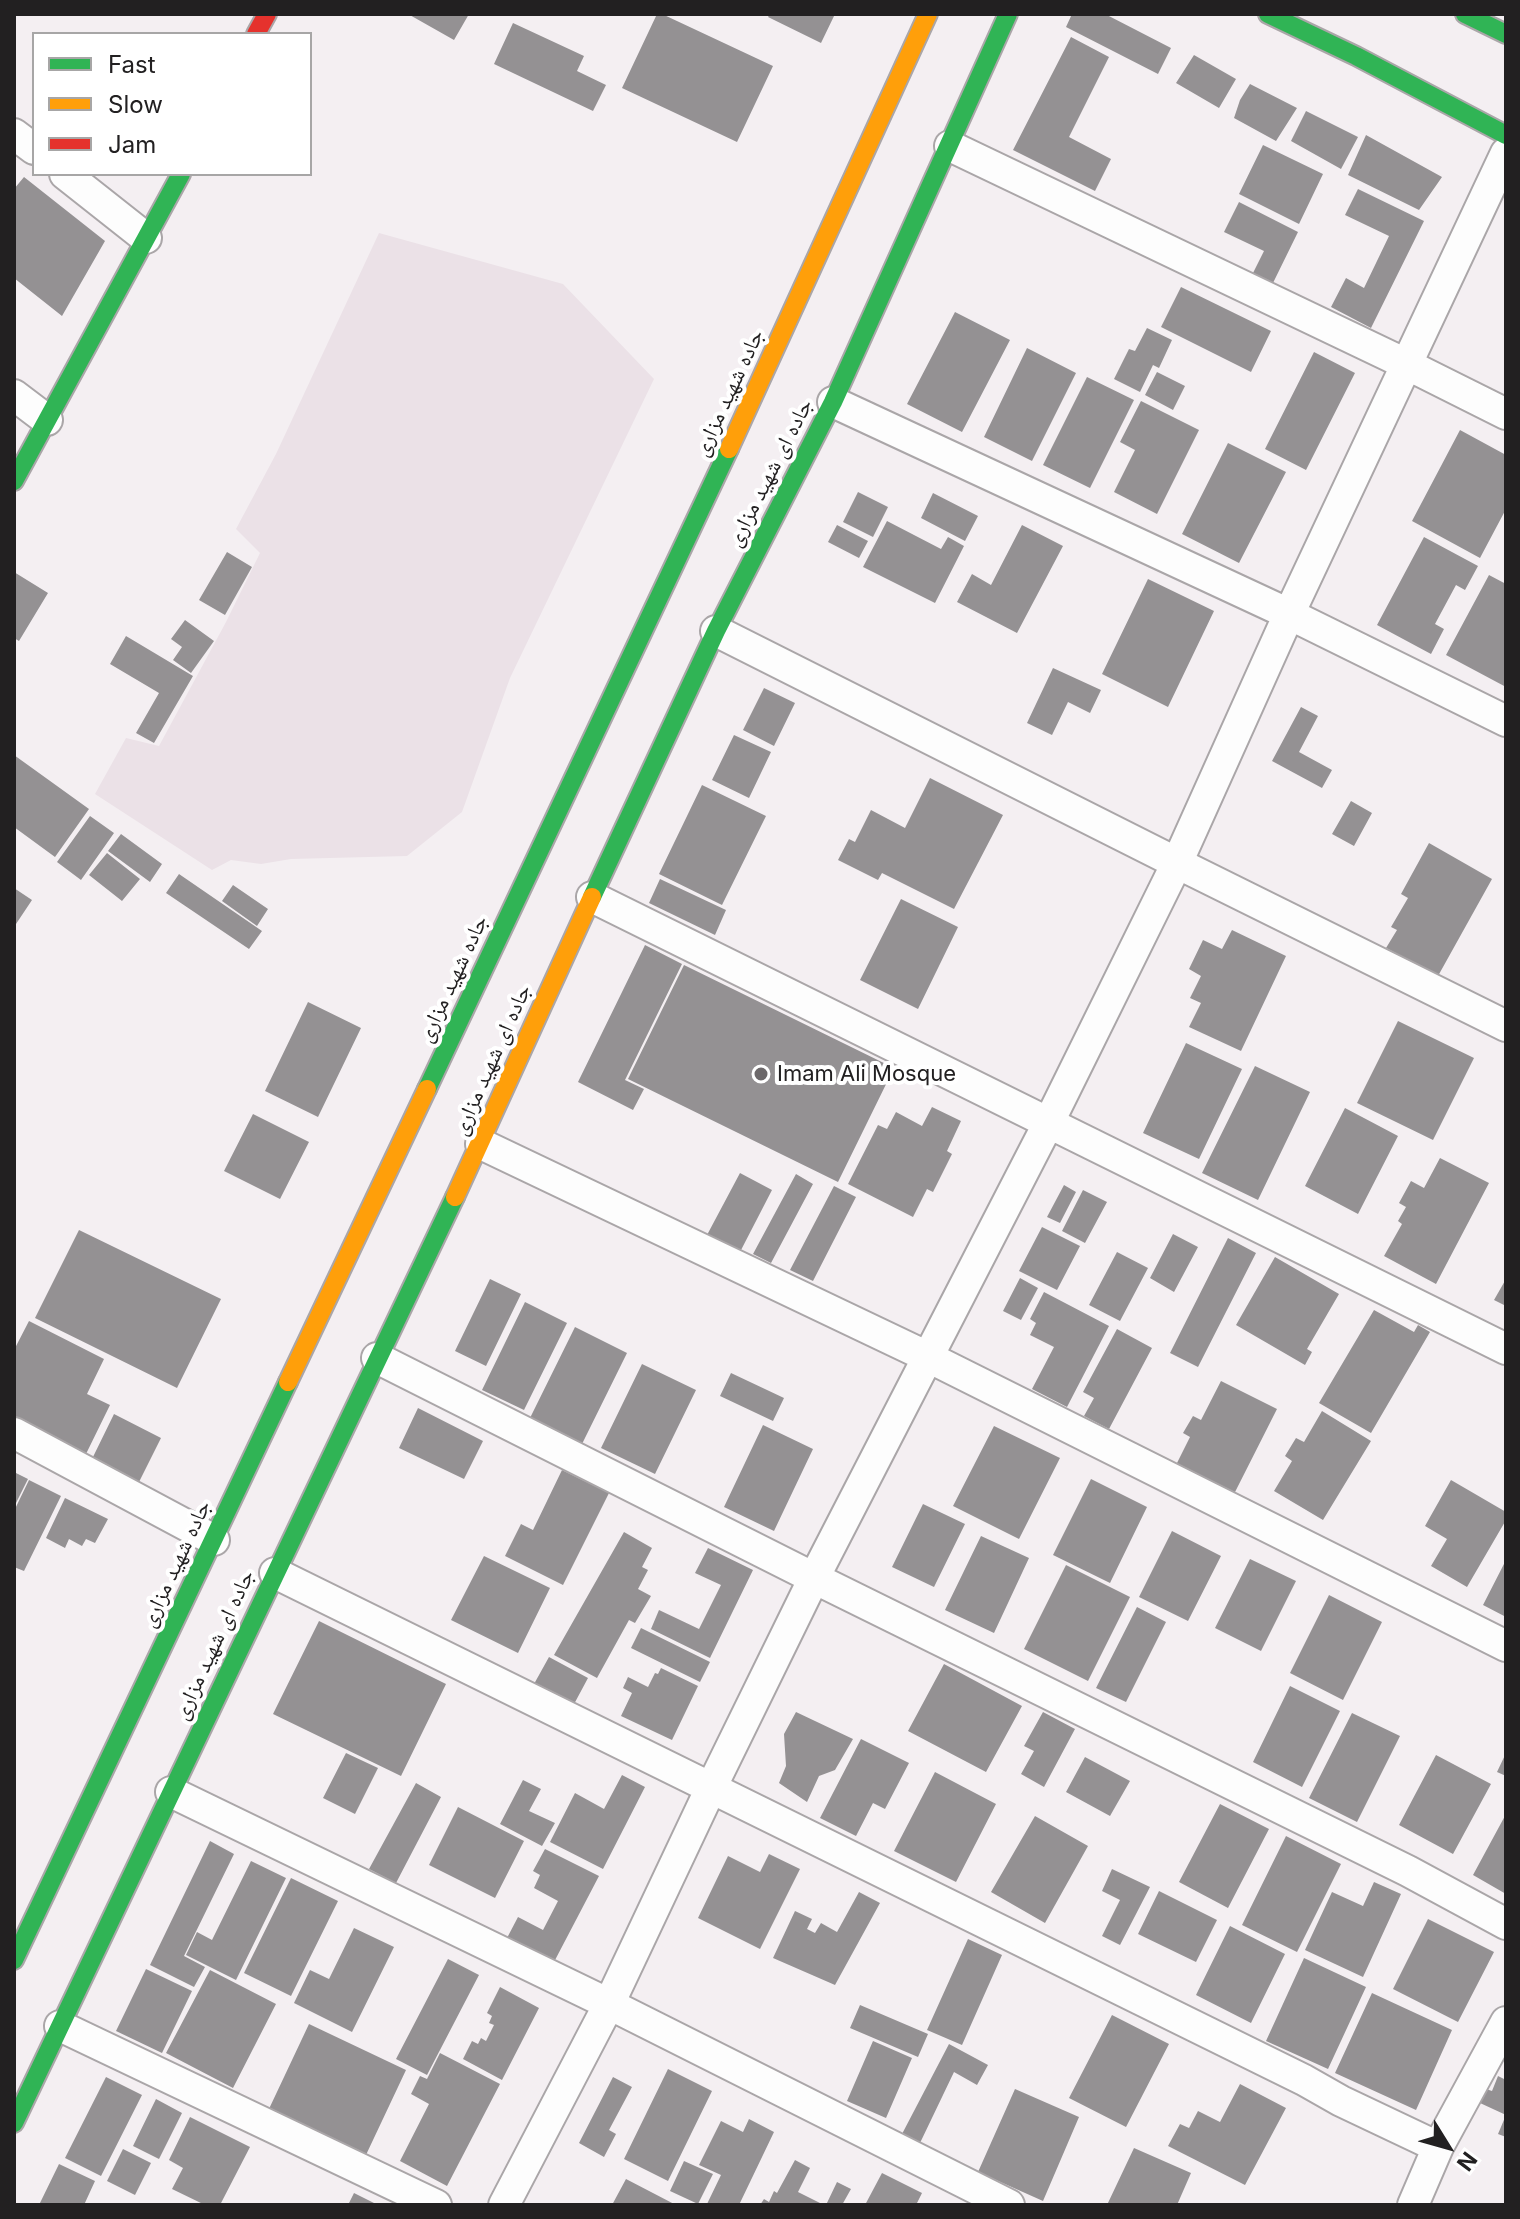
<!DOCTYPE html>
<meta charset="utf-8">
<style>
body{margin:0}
#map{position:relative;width:1520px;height:2219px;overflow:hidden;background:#f4eff2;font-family:Inter,sans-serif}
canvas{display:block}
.frame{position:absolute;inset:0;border:16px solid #222021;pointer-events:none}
.legend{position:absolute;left:32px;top:32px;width:280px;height:144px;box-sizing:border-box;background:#fff;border:2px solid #a7a6a6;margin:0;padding:10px 14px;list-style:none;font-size:24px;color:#222021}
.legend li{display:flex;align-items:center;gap:16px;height:40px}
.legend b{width:40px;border:2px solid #a7a6a6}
.north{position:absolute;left:1408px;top:2107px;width:80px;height:80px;-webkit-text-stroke:6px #fff;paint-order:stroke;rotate:127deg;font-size:22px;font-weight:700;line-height:32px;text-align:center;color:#222021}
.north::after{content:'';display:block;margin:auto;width:28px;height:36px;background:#222021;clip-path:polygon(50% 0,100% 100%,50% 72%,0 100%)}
</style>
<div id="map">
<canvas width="1520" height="2219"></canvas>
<div class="frame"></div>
<ul class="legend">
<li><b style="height:10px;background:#30b455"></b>Fast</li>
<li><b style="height:10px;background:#ff9f0a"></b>Slow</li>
<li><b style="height:10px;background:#e5322d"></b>Jam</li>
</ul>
<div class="north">N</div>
</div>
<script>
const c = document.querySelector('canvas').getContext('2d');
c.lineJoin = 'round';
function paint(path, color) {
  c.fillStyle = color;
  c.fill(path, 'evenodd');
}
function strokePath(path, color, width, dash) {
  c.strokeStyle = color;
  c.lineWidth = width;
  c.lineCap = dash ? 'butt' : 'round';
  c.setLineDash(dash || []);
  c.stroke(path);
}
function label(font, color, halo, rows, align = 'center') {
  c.font = font + ' Inter,"Noto Naskh Arabic",sans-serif';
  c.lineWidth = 8;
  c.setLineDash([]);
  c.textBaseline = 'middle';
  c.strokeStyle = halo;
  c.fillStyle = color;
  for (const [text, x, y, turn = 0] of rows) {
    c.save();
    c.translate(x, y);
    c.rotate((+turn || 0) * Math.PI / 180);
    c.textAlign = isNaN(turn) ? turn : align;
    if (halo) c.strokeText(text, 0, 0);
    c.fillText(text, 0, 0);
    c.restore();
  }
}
paint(new Path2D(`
 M379,233l184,51 91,95 -144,299 -48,134 -55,44 -116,3 -30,5 -30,-4 -19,10 -117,-76 31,-56 33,8 67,-124 34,-69 -24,-24 40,-75z`), '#ebe1e7');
paint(new Path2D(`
 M408,14h61l-15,26z
 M657,14h5l111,52 -36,76 -115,-54z
 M770,14h65l-14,29 -53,-26z
 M1072,14h33l66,34 -13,26 -92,-47z
 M513,23l71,33 -7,15 29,14 -13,26 -99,-47z
 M1071,37l38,20 -40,80 42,22 -16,32 -82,-41z
 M1194,55l42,24 -17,29 -43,-25z
 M1250,84l47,24 -21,33 -42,-23 6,-18z
 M1306,111l52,26 -17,32 -50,-28z
 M1366,135l76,42 -23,33 -71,-35z
 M1263,145l60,29 -24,50 -60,-30z
 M24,177l81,64 -43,75 -48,-38v-89z
 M1358,189l66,32 -53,107 -40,-21 15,-29 18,10 25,-52 -44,-21z
 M1239,202l59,30 -26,53 -20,-10 12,-24 -40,-19z
 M1181,287l90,44 -20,41 -90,-45z
 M955,312l55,28 -48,92 -55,-28z
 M1147,328l25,12 -13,28 -6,-3 -13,27 -26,-13 15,-30 6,2z
 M1027,348l49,25 -44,88 -48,-24z
 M1314,352l41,21 -49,97 -41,-21z
 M1157,372l28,14 -12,24 -28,-15z
 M1087,377l47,23 -44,88 -47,-23z
 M1141,401l58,29 -42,84 -43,-22 21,-42 -15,-8z
 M1460,430l46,25v54l-26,49 -68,-37z
 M1228,443l58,29 -47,91 -57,-29z
 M858,492l30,15 -15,30 -30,-15z
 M933,493l45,23 -13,25 -44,-23z
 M887,521l54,28 7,-12 16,9 -29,57 -72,-36z
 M837,525l31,16 -9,17 -31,-16z
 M1022,525l41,21 -46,87 -60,-31 15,-28 19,11z
 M1424,537l54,29 -13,24 -9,-5 -21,39 9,5 -13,25 -54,-29z
 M227,552l25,15 -27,48 -26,-15z
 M14,572l34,21 -29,48 -5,-3z
 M1489,575l17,9v103l-60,-32z
 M1148,579l66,32 -46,96 -66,-33z
 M185,620l29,21 -23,32 -18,-13 9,-13 -11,-8z
 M126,636l67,40 -39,67 -18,-10 23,-40 -49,-29z
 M1053,668l48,22 -11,23 -22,-11 -16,33 -25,-12z
 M764,688l31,15 -21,43 -31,-16z
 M1301,707l17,9 -19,36 33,18 -10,18 -50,-27z
 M734,735l37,17 -22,46 -37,-18z
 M14,755l75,54 -34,48 -41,-30z
 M930,778l73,37 -49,94 -72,-36 -4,7 -40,-20 11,-21 6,3 16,-32 34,18z
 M702,785l64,31 -44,89 -63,-31z
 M1351,801l21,12 -18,33 -22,-12z
 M90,816l24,17 -33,47 -24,-18z
 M121,834l41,30 -12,18 -42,-31z
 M1429,843l63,36 -54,97 -52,-28 11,-18 -6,-3 17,-29 -7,-4z
 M107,853l33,26 -18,22 -33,-26z
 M179,874l83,57 -13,18 -83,-56z
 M660,879l66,31 -11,25 -66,-32z
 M233,885l35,24 -11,17 -35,-25z
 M14,888l18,12 -18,27z
 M901,899l57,28 -40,82 -58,-29z
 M1232,930l54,26 -45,95 -52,-24 12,-24 -11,-5 11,-22 -12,-7 14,-29 19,9z
 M645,945l37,19 -57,116 19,9 -11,21 -55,-28z
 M684,965l210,103 -56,114 -210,-103z
 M308,1002l53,26 -43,89 -53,-26z
 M1398,1021l76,37 -41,82 -76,-37z
 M1186,1043l56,26 -43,90 -56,-26z
 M1255,1066l55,26 -52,108 -56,-27z
 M932,1107l29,14 -14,30 5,3 -19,38 -6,-3 -14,28 -65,-33 30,-59 9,4 9,-17 26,14z
 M1345,1108l53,28 -40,78 -53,-28z
 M253,1114l56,28 -29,57 -56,-28z
 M1440,1158l49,25 -53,101 -52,-28 18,-32 -4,-3 8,-14 -7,-4 12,-22 13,7z
 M740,1173l32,17 -32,62 -33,-17z
 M796,1174l17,10 -42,79 -18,-9z
 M1064,1185l12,7 -16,31 -13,-6z
 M834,1186l22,11 -43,84 -23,-11z
 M1083,1190l24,12 -22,41 -23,-12z
 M1042,1227l38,19 -23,44 -38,-19z
 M79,1230l142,69 -44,89 -142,-70z
 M1173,1234l25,13 -24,45 -24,-14z
 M1228,1238l28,15 -58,114 -28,-14z
 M1117,1252l31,16 -28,53 -31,-16z
 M1275,1257l64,37 -32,55 5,3 -7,13 -69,-40z
 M1020,1278l18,10 -17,32 -18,-9z
 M490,1279l31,15 -35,72 -31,-15z
 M1506,1279v27l-12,-6z
 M1044,1292l65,34 -42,81 -35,-18 22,-42 -24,-12 6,-12 -6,-4z
 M525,1302l42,21 -43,87 -42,-20z
 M1374,1310l40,22 4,-7 12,7 -59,101 -52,-30z
 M29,1321l75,38 -17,35 23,11 -25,51 -71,-35v-71z
 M575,1327l52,26 -45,91 -52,-26z
 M1117,1329l35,19 -43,81 -25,-13 10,-18 -11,-6z
 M642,1364l54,26 -41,84 -54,-26z
 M731,1373l53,25 -11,23 -53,-25z
 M1221,1381l56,28 -44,87 -58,-29 15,-30 -7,-4 10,-17 8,4z
 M418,1408l65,33 -19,38 -65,-31z
 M1322,1411l49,30 -48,79 -49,-29 18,-30 -7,-5 11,-18 8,4z
 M114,1414l47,24 -22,44 -47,-23z
 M763,1425l50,24 -39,82 -50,-24z
 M994,1426l66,32 -41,81 -66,-33z
 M562,1470l47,23 -46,92 -58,-29 16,-32 12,6z
 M14,1472l14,7 -14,28z
 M1091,1479l56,28 -37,76 -57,-28z
 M29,1480l32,16 -37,75 -10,-4v-56z
 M1451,1480l55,32v8l-39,67 -36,-21 16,-27 -22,-13z
 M65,1498l43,21 -13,24 -9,-4 -4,7 -13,-7 -4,9 -19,-10z
 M923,1504l42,20 -31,63 -42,-20z
 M1172,1531l49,25 -33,65 -49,-24z
 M624,1532l28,16 -10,19 6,3 -10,19 13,7 -16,27 -6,-3 -32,58 -43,-23z
 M981,1536l48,22 -35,75 -49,-23z
 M708,1548l45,22 -43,88 -59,-29 8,-19 40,19 22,-44 -26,-12z
 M484,1556l66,32 -32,65 -67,-33z
 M1250,1559l46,22 -35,70 -46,-23z
 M1506,1560v57l-23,-12z
 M1066,1565l64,32 -42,84 -64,-32z
 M1329,1595l53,27 -39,78 -53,-27z
 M1137,1607l29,15 -40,80 -30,-14z
 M319,1621l127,63 -45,92 -128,-62z
 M641,1628l69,34 -10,20 -69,-34z
 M549,1657l39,21 -15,28 -39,-22z
 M944,1664l78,42 -36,66 -78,-41z
 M661,1668l37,18 -26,54 -51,-24 11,-23 -9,-5 5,-11 20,10 7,-14 3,1z
 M1290,1686l50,25 -38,76 -49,-25z
 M796,1712l57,27 -18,31 -16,6 -12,26 -28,-19 7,-17 -2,-32z
 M1043,1712l32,17 -31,58 -23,-13 13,-23 -10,-5z
 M1352,1713l48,23 -43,86 -48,-24z
 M861,1739l48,24 -24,46 -12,-6 -17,33 -36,-18z
 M346,1753l32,15 -23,46 -32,-16z
 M1506,1753v23l-9,-4z
 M1436,1755l55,29 -38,70 -54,-29z
 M1085,1757l45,24 -20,35 -44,-24z
 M935,1772l61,32 -40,78 -62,-31z
 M622,1775l23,12 -42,82 -53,-27 25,-49 29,16z
 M523,1780l18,9 -12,22 26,12 -13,23 -42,-22z
 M416,1783l25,14 -45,86 -27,-14z
 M1220,1804l49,25 -41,79 -49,-26z
 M458,1807l66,34 -29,57 -66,-33z
 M1506,1814v80l-33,-19z
 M1035,1816l53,30 -43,77 -54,-31z
 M1286,1836l55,28 -44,88 -55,-27z
 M210,1841l24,13 -50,102 21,11 -11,20 -44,-22z
 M545,1849l54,27 -45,86 -47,-24 11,-21 25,13 15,-29 -24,-13 6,-13 -7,-4z
 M769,1854l31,15 -40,80 -62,-31 30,-62 32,16z
 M251,1861l35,17 -50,102 -50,-25 11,-23 15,8z
 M1112,1869l38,18 -30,58 -18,-9 18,-36 -18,-9z
 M291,1878l47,23 -47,95 -47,-23z
 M1374,1882l27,12 -38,83 -58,-27 27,-58 31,14z
 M1159,1891l58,29 -21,42 -58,-28z
 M859,1892l21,11 -45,82 -62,-27 22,-47 17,8 -5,10 8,4 6,-10 16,9z
 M1428,1919l66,33 -36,70 -65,-33z
 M1230,1926l55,28 -34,69 -55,-28z
 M354,1928l40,19 -42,85 -58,-29 16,-33 19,9z
 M968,1939l34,16 -40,90 -35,-15z
 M1304,1958l62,29 -38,82 -62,-28z
 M448,1959l31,16 -52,100 -31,-16z
 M146,1969l46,22 -30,62 -46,-22z
 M210,1970l66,34 -43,84 -67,-35z
 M500,1987l39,21 -37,72 -39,-21 9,-18 6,3 3,-6 5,3 8,-16 -5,-2 3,-7 -5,-3z
 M1372,1993l80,37 -36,80 -81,-37z
 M860,2005l68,29 -10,23 -68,-29z
 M1112,2015l57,29 -43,83 -57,-29z
 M309,2024l97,46 -41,87 -97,-46z
 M873,2041l39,17 -26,60 -39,-17z
 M949,2044l39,21 -11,20 -23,-13 -34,71 -18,-9z
 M440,2053l60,31 -53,102 -47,-25 29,-57 -18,-10 9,-18 7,3z
 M668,2069l44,22 -44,90 -44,-22z
 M1498,2076l8,4v35l-26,-12 6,-14 6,2z
 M106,2077l36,18 -41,81 -36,-18z
 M613,2077l19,10 -23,43 7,4 -12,23 -25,-14z
 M1240,2084l46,24 -41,77 -77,-39 12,-22 9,4 9,-17 22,11z
 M1015,2089l64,28 -36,84 -65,-29z
 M156,2099l26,14 -23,46 -26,-13z
 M1506,2115v22l-8,-3z
 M190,2117l60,30 -30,58h-15l-33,-16 11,-21 -14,-8z
 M749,2119l25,13 -35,73 -32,-1 14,-29 -22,-10 22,-44 22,11z
 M1134,2148l57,25 -14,32h-70z
 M123,2149l28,14 -16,32 -28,-14z
 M795,2160l15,8 -12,24 26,13h-64l4,-6 5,3 5,-11 3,2z
 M684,2161l29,13 -15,30 -28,-13z
 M59,2164l36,17 -11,24h-45z
 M882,2173l40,20 -6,12h-51z
 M626,2179l50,26h-64z
 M837,2182l14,7 -9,16h-16z
 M354,2193l24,12h-30z`), '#949193');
const street = new Path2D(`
 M14,134l20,15
 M950,146l456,218 100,50
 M65,174l81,64
 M14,395l33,25
 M833,402l456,212 217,107
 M716,631l461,232 329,163
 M592,897l914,452
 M481,1144l447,213 578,289
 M377,1358l437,220 594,293 98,53
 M14,1433l200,107
 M275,1573l1029,507 37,21 97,46
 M171,1792l438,212 400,201
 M60,2026l376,179
 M504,2205l105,-201 102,-216 103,-210 235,-456 128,-259 112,-249 217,-461
 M1413,2205l25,-58 68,-125`);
const fast = new Path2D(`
 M1268,14l88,42 150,79
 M1465,14l41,20
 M14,481l167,-307
 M592,897l124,-266 117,-229 175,-388
 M427,1089l302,-640
 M14,1960l274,-578
 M14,2123l441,-926`);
const slow = new Path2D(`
 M729,449l199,-435
 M455,1197l137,-300
 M288,1382l139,-293`);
const jam = new Path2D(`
 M256,34l11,-20`);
strokePath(street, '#aaa6a8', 34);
strokePath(fast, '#aaa6a8', 22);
strokePath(slow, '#aaa6a8', 22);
strokePath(jam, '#aaa6a8', 22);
strokePath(street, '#fdfdfd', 30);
strokePath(fast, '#30b455', 18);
strokePath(slow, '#ff9f0a', 18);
strokePath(jam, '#e5322d', 18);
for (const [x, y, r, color] of [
 [761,1074,8,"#6c686a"]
]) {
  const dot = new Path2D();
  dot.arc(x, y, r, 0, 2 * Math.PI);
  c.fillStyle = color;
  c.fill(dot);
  strokePath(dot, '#fff', 3);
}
label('22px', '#222021', '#fff', [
 ["جاده شهید مزاری",729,393,-65],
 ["جاده ای شهید مزاری",770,473,-63],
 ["جاده شهید مزاری",453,979,-65],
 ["جاده ای شهید مزاری",492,1060,-66],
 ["جاده شهید مزاری",176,1564,-65],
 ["جاده ای شهید مزاری",214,1645,-65]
]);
label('22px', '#222021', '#fff', [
 ["Imam Ali Mosque",777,1074]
], 'left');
</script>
